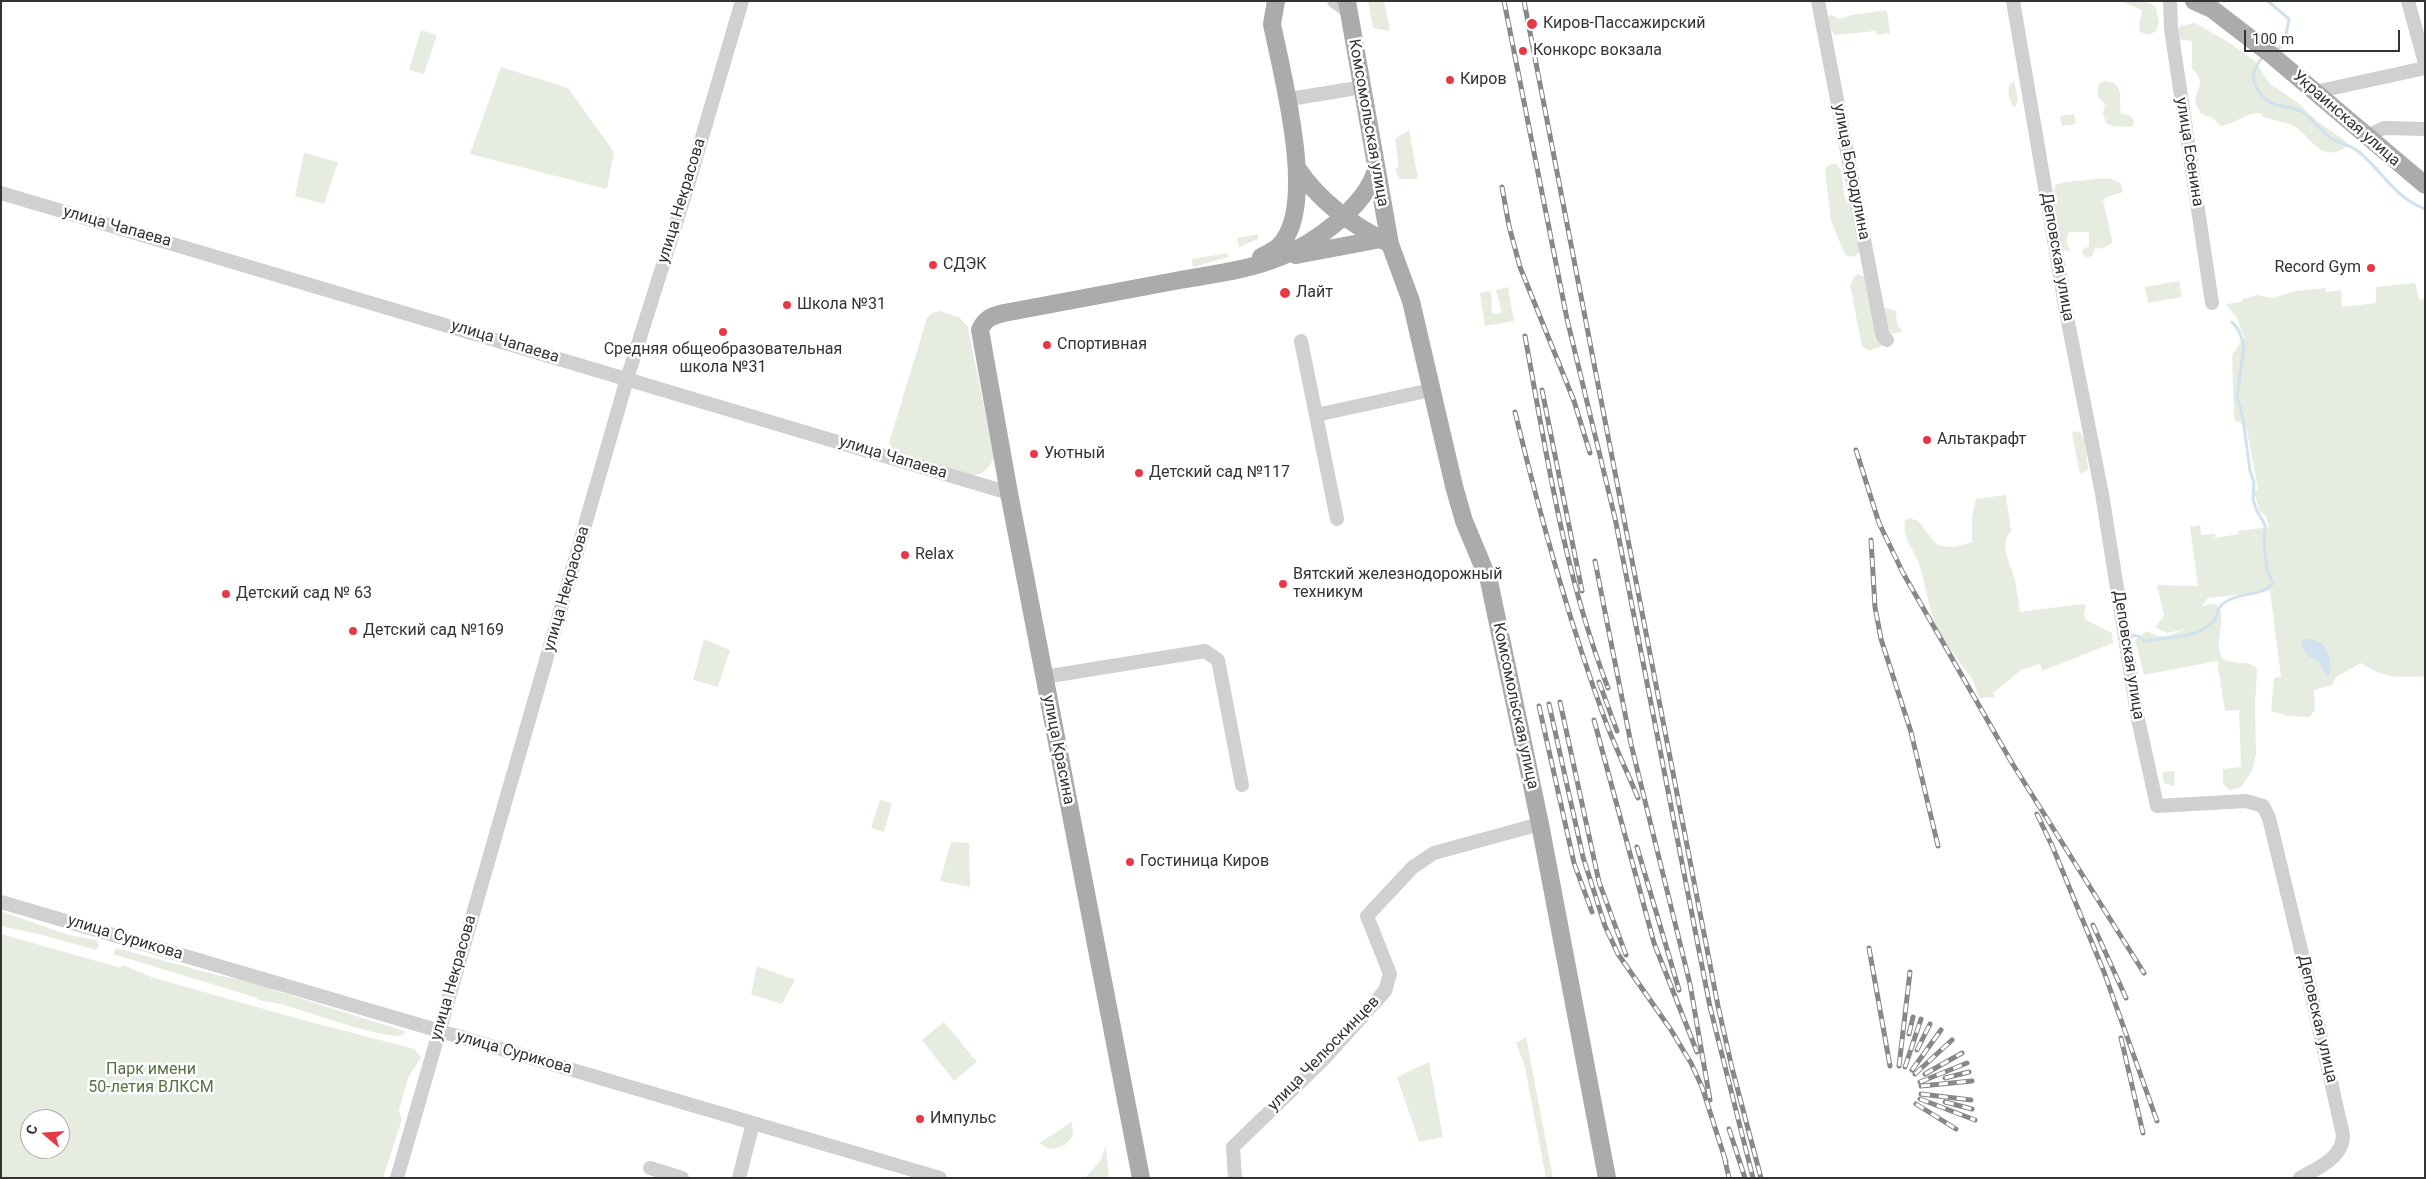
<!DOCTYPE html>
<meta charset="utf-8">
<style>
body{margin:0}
#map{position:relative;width:2426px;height:1179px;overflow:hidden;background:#fff;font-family:Roboto,sans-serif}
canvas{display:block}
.frame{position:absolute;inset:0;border:2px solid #333;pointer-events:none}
.north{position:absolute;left:20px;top:1109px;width:50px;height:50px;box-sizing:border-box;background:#fff;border:1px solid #adadad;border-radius:50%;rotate:288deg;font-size:14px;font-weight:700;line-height:20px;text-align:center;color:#333}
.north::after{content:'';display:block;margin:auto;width:18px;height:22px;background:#e63946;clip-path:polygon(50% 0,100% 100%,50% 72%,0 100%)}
.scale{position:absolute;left:2244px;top:30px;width:156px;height:22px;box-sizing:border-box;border:2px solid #333;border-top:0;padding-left:6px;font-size:15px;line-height:18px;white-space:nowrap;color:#333;-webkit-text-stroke:4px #fff;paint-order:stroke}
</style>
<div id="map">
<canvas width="2426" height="1179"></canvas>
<div class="frame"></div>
<div class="north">С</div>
<div class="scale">100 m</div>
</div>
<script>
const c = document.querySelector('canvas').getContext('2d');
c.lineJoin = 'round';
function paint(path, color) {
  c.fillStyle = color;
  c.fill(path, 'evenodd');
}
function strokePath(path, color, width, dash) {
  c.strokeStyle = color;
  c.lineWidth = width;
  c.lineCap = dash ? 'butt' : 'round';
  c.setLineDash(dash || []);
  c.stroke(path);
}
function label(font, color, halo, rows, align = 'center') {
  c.font = font + ' Roboto,sans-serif';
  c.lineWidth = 5;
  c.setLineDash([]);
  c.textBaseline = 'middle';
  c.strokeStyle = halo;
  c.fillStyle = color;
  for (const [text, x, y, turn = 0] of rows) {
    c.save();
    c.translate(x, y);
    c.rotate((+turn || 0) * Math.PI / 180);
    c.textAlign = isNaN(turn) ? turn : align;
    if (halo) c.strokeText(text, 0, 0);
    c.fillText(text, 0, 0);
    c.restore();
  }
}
paint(new Path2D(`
 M1368,1h16l6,30 -17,-3z
 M2120,1h26l10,6 3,15 -3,9 -7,4 -9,-3 -1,-7 3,-15z
 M1887,10l3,23 -13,2 -1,-4 -41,4 -5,-6 -2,-13 3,-1 9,4 11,-4z
 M2195,23l33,19 27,19 14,22 29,20 19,18 27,19 3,4 -3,5c-24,12 -32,-10 -47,-21 -6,-5 -25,-8 -34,-11l-3,-4c-16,0 -24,11 -39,13l-8,-8 -12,-4 -6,-12c3,-17 11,-19 -3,-34v-27l-15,-2 -1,-7 4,-6z
 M421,30l16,5 -13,39 -15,-4z
 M501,67l67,21 46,64 -7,37 -137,-35z
 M2014,81l4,19 -3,7c-7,-5 -7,-15 -6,-22z
 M2104,81c22,1 14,16 17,32l11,4 2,6 -2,4 -20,-1 -6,-3 -3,-10 2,-9 -7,-7v-12z
 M2074,114l2,10 -14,2 -2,-10z
 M1409,130l9,49h-19l-4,-11 4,-1 -4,-28z
 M304,153l34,9 -14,42 -29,-8z
 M1832,164h5l5,8 2,24 1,3 4,-3 11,56 -6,5 -9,-2 -14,-34 -6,-50 2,-5z
 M2108,178l13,5 2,9 -17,5 -3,3 9,40 -1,4 -10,5 -5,-2 -4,9 -6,2 -4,-5 2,-5 5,-1v-15h-20l-3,8 4,12 -8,-3 -9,-51 2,-13 10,-3z
 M1258,234v5l-19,8 -2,-9z
 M1228,253v4l-35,10 -1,-8z
 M1858,274l7,3 15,54 2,15 -13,5 -7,-5 -12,-61 4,-8z
 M2179,281l3,16 -34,6 -3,-16z
 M2415,283l5,18 5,-4v379c-26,2 -42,2 -64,-13l-25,14 -4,8 -18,5 1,20 -6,7 -21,-1 -17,-5 3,-33 7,-1 -11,-86 -62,7 -7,9c29,-13 19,20 18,34 -1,5 1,11 2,16 12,9 21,3 34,9l2,5 -2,34 1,49 -4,17 -11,16 -11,3 -7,-6v-15l18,-2 -2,-57 -14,1 -8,-50 -73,14 -9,-35 12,-9c13,9 25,4 39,-2l-19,4 -12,-6 9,-11 -7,-31 41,1 -8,-59 10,-2 1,10 14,-1v4l23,-4v-3l31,-4 -3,-11 -7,-6 -5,-18 4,-3 -12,-63 -12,-6 -2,-65 12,-18 -7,-19 -11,-14 15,-2 2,-3 14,-4 16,3 23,-7 30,-3v4l15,-2 1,17 34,-4v-16z
 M1508,287l6,34 -29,5 -5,-33 11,-2 1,23 10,-1 -6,-23z
 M1887,308l9,3 1,13 6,8 -14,2 -6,-24z
 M940,311l20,7 8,9 26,131c-6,12 -11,17 -24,17l-74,-21 -7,-11 38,-125 5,-5z
 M2077,431l3,1 5,9 3,29 -8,4 -8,-41z
 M2006,495l5,36c-13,15 0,33 4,49 2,10 3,21 5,32l62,-8 4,2 -2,8 2,6 26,13 1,10 -71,28 -2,-7 -19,6 -28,23 2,4 -15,1c-4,-6 -5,-15 -9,-21 -11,-15 -24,-30 -33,-47 -10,-21 -12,-45 -19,-66 -5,-15 -17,-26 -14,-43l4,-3 9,3 18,23c13,5 23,3 36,-2v-26l4,-17z
 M704,639l26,11 -12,37 -25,-7z
 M2174,771l1,15 -11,-3 -2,-11z
 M880,800l12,3 -8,29 -13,-4z
 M951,842l18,1 1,44 -30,-6z
 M1,911l67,24 28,5 3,5 -3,5 -53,-15 -42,-9z
 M1,934l120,34 2,-3 28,12 141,40 122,32 7,8 -13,21 -9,33 3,8 -19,59h-382zM30,1119h30v30h-30z
 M116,948l105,28 37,6 19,9 127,40v4c-19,6 -100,-25 -124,-31 -10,-3 -17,-1 -26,-7l-141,-43z
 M757,966l38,14 -13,24 -31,-10z
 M944,1022l33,40 -23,19 -32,-41z
 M1526,1037l27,141h-7l-21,-111 -9,-24z
 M1429,1062l14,75 -24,5 -22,-65z
 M1072,1122l1,14 -9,10 -14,3 -11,-6z
 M1106,1147l3,31h-24l15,-17z`), '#e6ecdf');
paint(new Path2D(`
 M2304,639c7,0 14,1 19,6 7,6 10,25 5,32l-6,-8 -2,-7c-9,-4 -16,-8 -19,-18z`), '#cfe2ee');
strokePath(new Path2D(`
 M2268,1l21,18 -4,21 -9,12
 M2264,56c-13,13 -14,25 -2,40 10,12 26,9 38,15 12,7 21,20 32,28 9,5 19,6 27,13 25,21 34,44 66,57
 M2132,635l6,1 7,5c25,-5 48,-1 68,-19 8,-8 -1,-14 18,-23 13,-6 33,-4 42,-16l-6,-14 -3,-25 1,-19 -9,-16 -3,-10 1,-17 -4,-11 -7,-53 -6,-21 7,-51 -5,-15 -7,-9`), '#cfe2ee', 3);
strokePath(new Path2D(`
 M1334,1l15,11
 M1818,1l59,306 6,30 4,3
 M2013,1l55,321 34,172 36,225 19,87 89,-5 17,5 6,12 39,161 35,156c0,23 -25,33 -43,43
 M2170,1l1,28 41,274
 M2408,1l17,62
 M2315,92l110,-24
 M1296,98l55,-9
 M2367,136l17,-8 41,1
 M1,193l1008,300
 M1301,341l36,178
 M1316,415l115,-25
 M1044,677l161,-26 13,9 24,125
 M1,902l939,276
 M650,1168l32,10
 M397,1178l230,-799 61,-194 54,-184
 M739,1178l14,-55
 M1235,1178l-2,-31 89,-86 63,-70 5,-17 -23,-58 46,-49 21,-14 106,-29`), '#d0d0d0', 14);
strokePath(new Path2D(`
 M1347,1l43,243 21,57 43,185 10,35 25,60 51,243 67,354
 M2194,1l18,8 56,43 157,133
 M1297,168c23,34 56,58 93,76
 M1296,255l85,-16
 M1261,257c6,-3 14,-7 19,-12 38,-40 2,-170 -8,-221l4,-23
 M1141,1178l-132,-685 -29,-163c5,-12 12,-14 24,-17 59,-11 117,-22 176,-33 33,-6 69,-10 100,-23 34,-13 86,-51 96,-87`), '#ababab', 18);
const rail = new Path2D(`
 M1504,1l63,318 48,199 95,489 43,171
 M1524,1l194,1005 14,62 29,110
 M1502,187l7,39 11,41 54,134 16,52
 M1525,336c22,121 39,237 83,352
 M1542,390l40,201
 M1515,412c25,104 53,206 89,305 10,28 23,54 34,81
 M1856,450l23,73 24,50 109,190 132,210
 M1871,540l4,67 6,32 30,93 27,114
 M1595,561l36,183 59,240 20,116
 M1599,682l18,49
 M1560,702l39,180 27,73
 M1549,704l34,153 22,69 13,28 53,76 20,33 11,24 24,75
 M1539,706l35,157 18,49
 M1594,720l60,223 43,109
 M2037,814l17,36
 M2051,843l53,129 53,149
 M1637,847l42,143
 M2093,925l33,73
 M1869,948l21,118
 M1909,1034l4,-17
 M2121,1038l22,95
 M1917,1050l13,-26
 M1899,1066l11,-94
 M1905,1067l16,-48
 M1912,1070l29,-40
 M1915,1074l37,-34
 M1925,1074l37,-21
 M1945,1078l24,-6
 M1920,1082l47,-19
 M1921,1086l51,-5
 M1921,1094l50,6
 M1920,1099l55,21
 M1945,1102l27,7
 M1916,1104l40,25
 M1729,1129l16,49
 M1724,1156l5,22`);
strokePath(rail, '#888', 5);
strokePath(rail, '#fff', 3, [9]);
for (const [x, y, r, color] of [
 [1532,24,6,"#e63946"],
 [1523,51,5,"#e63946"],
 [1450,80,5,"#e63946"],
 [933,265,5,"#e63946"],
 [2371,268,5,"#e63946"],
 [1285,293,6,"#e63946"],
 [787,305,5,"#e63946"],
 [723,332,5,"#e63946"],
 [1047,345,5,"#e63946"],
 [1927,440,5,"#e63946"],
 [1034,454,5,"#e63946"],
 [1139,473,5,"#e63946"],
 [905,555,5,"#e63946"],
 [1283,584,5,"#e63946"],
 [226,594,5,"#e63946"],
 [353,631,5,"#e63946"],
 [1130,862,5,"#e63946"],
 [920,1119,5,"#e63946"]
]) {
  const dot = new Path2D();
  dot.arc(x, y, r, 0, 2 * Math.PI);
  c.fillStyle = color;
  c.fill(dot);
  strokePath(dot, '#fff', 2);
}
label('16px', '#333', '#fff', [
 ["Киров-Пассажирский",1543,24],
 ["Конкорс вокзала",1533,51],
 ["Киров",1460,80],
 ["СДЭК",943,265],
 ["Record Gym",2361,268,"right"],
 ["Лайт",1296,293],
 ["Школа №31",797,305],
 ["Спортивная",1057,345],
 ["Средняя общеобразовательная",723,350,"center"],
 ["школа №31",723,368,"center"],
 ["Альтакрафт",1937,440],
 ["Уютный",1044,454],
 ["Детский сад №117",1149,473],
 ["Relax",915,555],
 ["Вятский железнодорожный",1293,575],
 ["техникум",1293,593],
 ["Детский сад № 63",236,594],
 ["Детский сад №169",363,631],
 ["Гостиница Киров",1140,862],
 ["Импульс",930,1119]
], 'left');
label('16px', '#333', '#fff', [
 ["Украинская улица",2346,119,41],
 ["Комсомольская улица",1368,123,80],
 ["улица Есенина",2189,152,81],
 ["улица Бородулина",1851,172,79],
 ["улица Некрасова",682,201,-73],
 ["улица Чапаева",117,227,16],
 ["Деповская улица",2057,257,80],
 ["улица Чапаева",505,342,17],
 ["улица Чапаева",893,458,17],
 ["улица Некрасова",567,589,-74],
 ["Деповская улица",2128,655,81],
 ["Комсомольская улица",1515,706,78],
 ["улица Красина",1058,750,79],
 ["улица Сурикова",125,938,17],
 ["улица Некрасова",454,978,-74],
 ["Деповская улица",2317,1019,77],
 ["улица Сурикова",514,1053,16],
 ["улица Челюскинцев",1324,1054,-46]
]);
label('16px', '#56703f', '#fff', [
 ["Парк имени",151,1070],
 ["50-летия ВЛКСМ",151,1088]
]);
</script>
